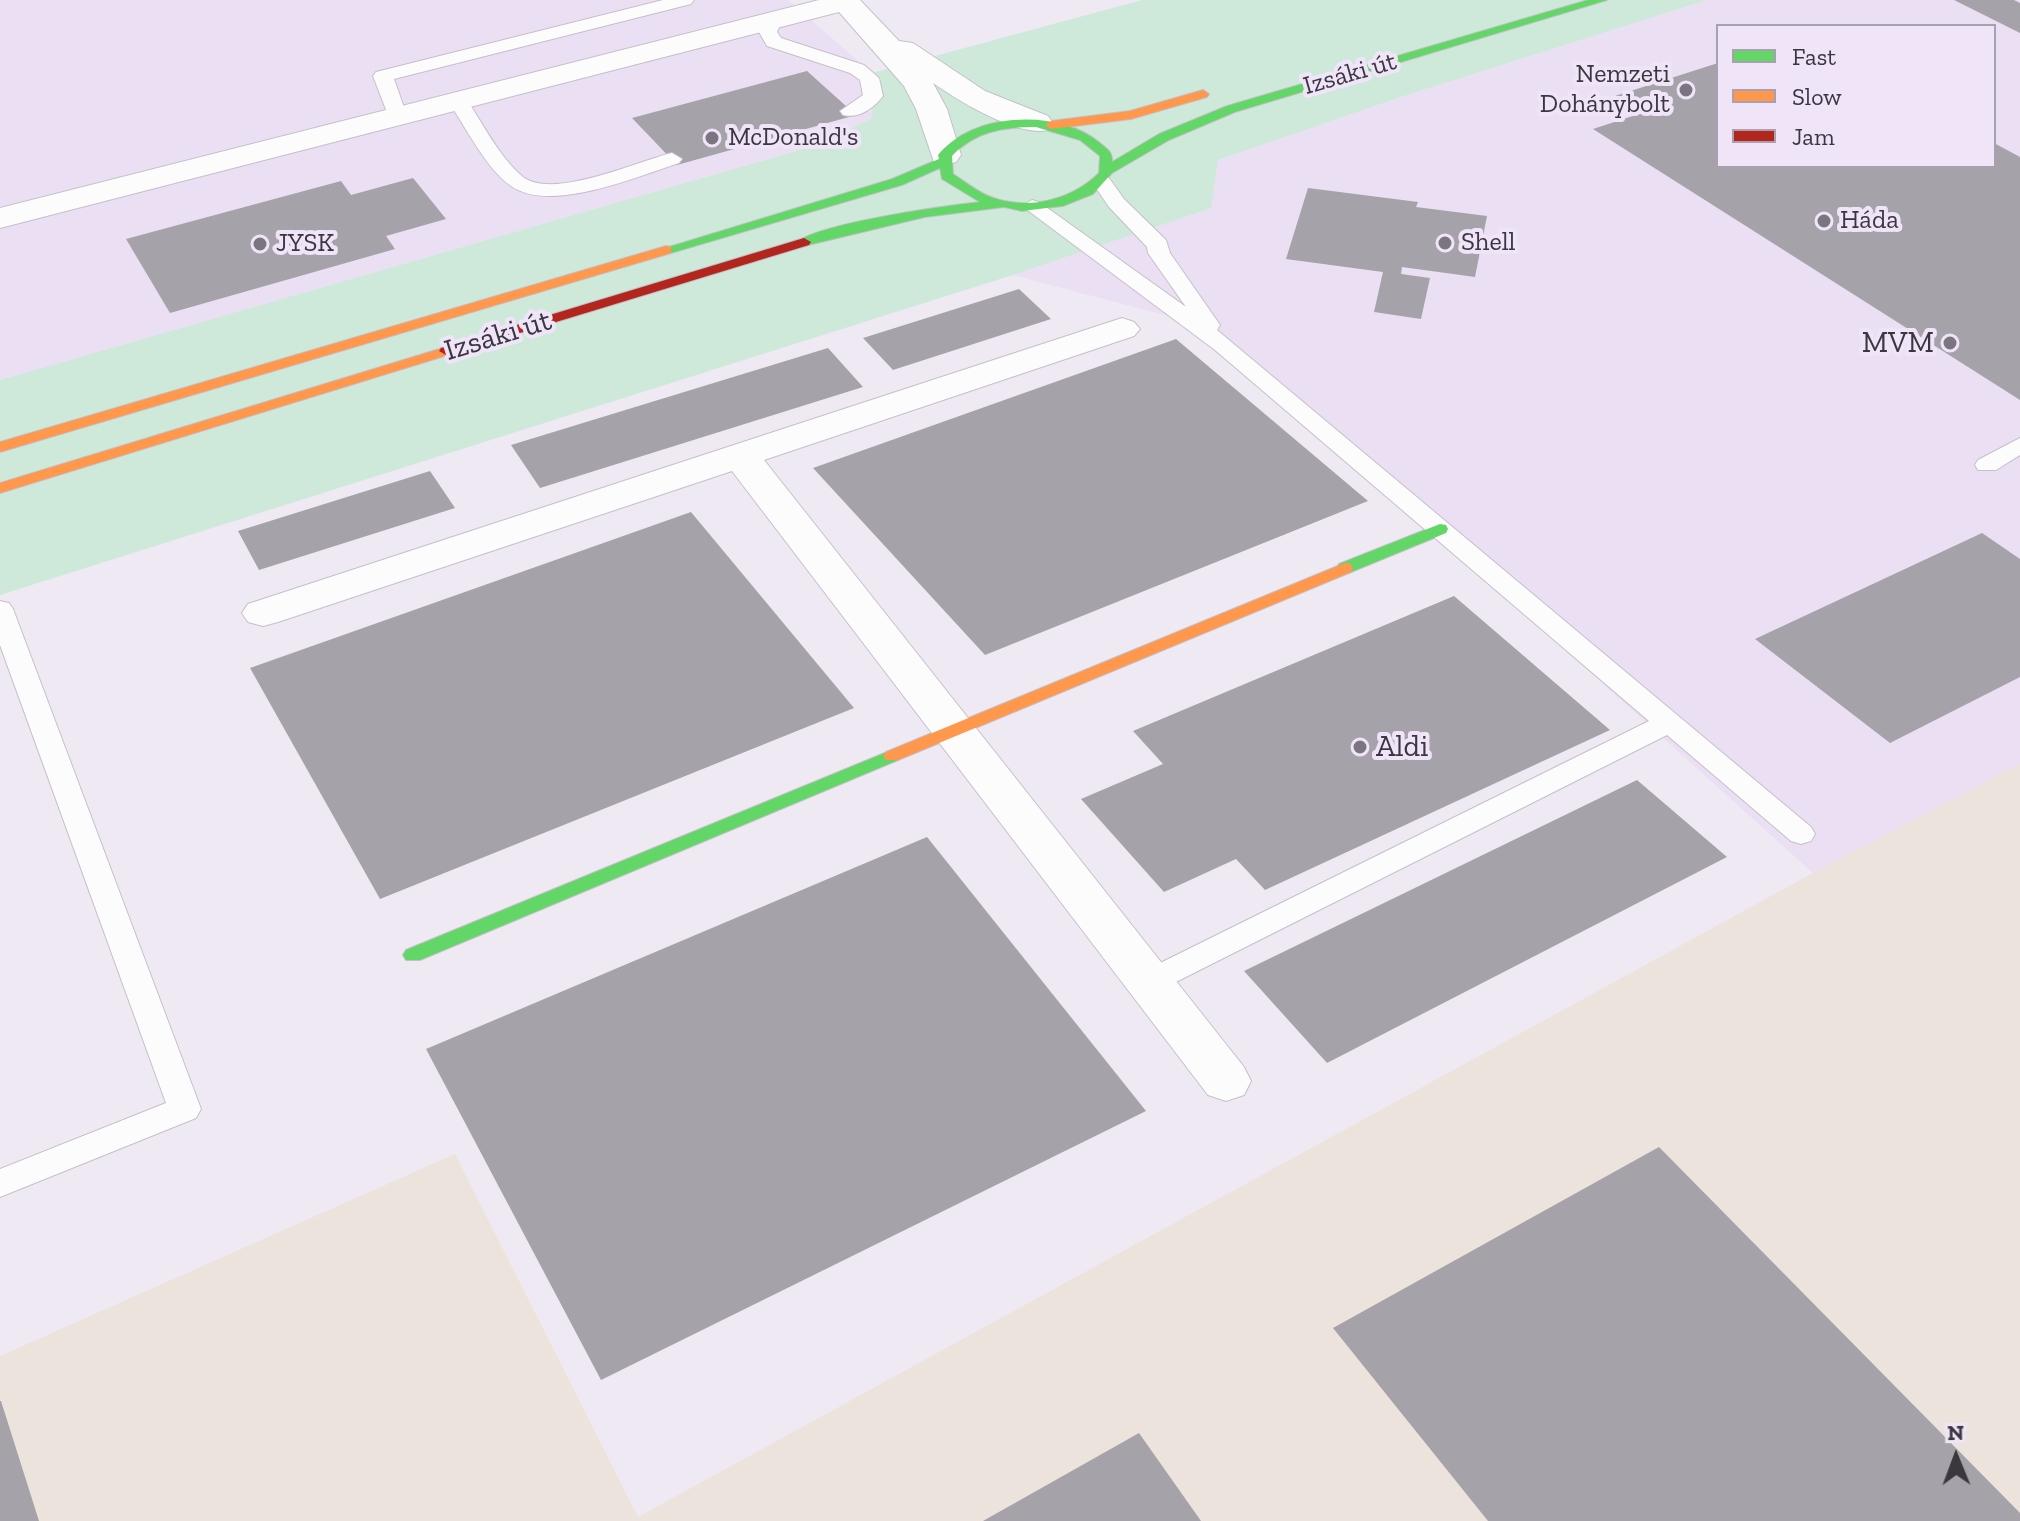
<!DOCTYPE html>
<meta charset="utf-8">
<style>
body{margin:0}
#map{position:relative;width:2020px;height:1521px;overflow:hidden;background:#efe9f4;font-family:"Zilla Slab",serif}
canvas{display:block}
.legend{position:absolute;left:1716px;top:24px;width:280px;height:144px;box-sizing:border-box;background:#f0e4f9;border:2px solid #a89faf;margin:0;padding:10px 14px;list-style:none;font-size:24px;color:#3b373f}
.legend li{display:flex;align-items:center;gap:16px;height:40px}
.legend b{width:40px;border:2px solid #a89faf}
.north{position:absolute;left:1916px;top:1417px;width:80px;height:80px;-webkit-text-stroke:6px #f0e4f9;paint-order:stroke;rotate:359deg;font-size:22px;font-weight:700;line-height:32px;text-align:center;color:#3b373f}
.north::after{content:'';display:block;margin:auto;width:28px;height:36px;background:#3b373f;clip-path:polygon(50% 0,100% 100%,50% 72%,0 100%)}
</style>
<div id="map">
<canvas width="2020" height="1521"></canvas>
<ul class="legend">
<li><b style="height:10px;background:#63d668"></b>Fast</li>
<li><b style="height:10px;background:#ff974d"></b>Slow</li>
<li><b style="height:10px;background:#b3261e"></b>Jam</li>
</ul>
<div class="north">N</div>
</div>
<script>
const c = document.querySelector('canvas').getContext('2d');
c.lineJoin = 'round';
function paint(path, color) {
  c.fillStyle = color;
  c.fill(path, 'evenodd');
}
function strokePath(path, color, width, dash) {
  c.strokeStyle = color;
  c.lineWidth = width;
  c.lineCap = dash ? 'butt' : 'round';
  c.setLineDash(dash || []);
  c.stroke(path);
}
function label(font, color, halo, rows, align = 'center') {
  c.font = font + ' "Zilla Slab",serif';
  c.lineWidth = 8;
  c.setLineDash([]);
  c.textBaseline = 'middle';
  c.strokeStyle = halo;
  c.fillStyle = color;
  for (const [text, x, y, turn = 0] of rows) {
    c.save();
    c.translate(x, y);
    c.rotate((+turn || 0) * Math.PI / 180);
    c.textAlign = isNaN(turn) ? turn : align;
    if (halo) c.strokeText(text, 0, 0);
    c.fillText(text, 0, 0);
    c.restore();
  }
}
paint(new Path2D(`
 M0,0h788l84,73v45l-55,27 -817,235z
 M1707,0h313v764l-207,109 -607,-547 -193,-51 197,-67 8,-48 186,-64zM1718,26h276v140h-276z`), '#eadff3');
paint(new Path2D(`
 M2020,764v757h-2020v-165l455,-202 183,363 1175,-644z`), '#ebe3dc');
paint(new Path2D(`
 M1142,0h565l-303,96 -186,64 -7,48 -198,67 -1013,320v-215l817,-235 55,-27v-45z`), '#cee9da');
paint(new Path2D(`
 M1954,0h60l6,3v30z
 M1718,63v103h276v-23l26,14v243l-427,-271 49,-16 -27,-17z
 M807,71l49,44 -179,50 -45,-47z
 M413,178l33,41 -60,17 9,13 -225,64 -44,-74 215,-58 10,14z
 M1308,188l110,14 -2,5 71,9 -12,61 -73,-10 -1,7 29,4 -9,41 -47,-7 9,-40 -97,-13z
 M1019,289l32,30 -158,51 -30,-32z
 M1176,339l192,162 -383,154 -172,-187z
 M828,348l35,39 -323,101 -29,-43z
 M430,471l25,37 -196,62 -21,-39z
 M691,512l163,196 -474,191 -130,-231z
 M1982,533l38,26v118l-130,66 -135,-104z
 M1454,596l156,134 -345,160 -29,-31 -72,33 -83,-93 82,-35 -30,-33z
 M1637,780l90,77 -400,206 -83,-92z
 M927,837l219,274 -545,269 -175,-331z
 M1659,1147l361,366v8h-532l-155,-193z
 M0,1401h1l38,120h-39z
 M1139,1433l62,88h-218z`), '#a6a2aa');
const lane = new Path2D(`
 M663,0h31l-3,4 -297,75 13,37 -3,4h-14l-17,-44 3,-4z
 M773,14l9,6 -5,12 4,6 83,27 15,13 4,18c-9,12 -24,23 -40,19l-3,-4 23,-16 -3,-15 -10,-7 -83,-27 -8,-14 7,-16z
 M458,95l7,2c17,25 34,60 58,80 30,23 115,-16 149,-24l10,6 -3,4c-41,13 -129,51 -168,23 -24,-16 -46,-60 -63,-85z
 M1102,176l7,2 15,21 42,41 4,13 50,72 -3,5 594,497 4,7 -4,7 -10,3 -10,-3 -124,-106 -507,255 -11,4 -11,-4 -4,-8 4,-8 511,-253 -434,-371 -193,-144 10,-6 7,2 147,105 -38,-54 -1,-6 -38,-40 -17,-25z
 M2020,438v17l-24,15h-18l-3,-5 3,-5z
 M0,601l9,2 4,6 188,500 -5,9 -196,79v-28l166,-66 -166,-458z`);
const street = new Path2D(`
 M819,0h41l39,41 14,2 72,48 63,25 5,7 -5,7c-31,7 -89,-29 -115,-47l14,26 14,46 -5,7 -11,3 -11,-3 -18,-53 -12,-23 -65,-74 -839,216v-20z
 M1122,318l12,4 6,7 -6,7 -370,124 480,607 7,14 -7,14 -18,6 -18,-6 -476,-624 -454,151 -15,4 -15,-4 -6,-9 6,-9z`);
const fast = new Path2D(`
 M1588,0h19l-372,112 -66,28 -57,33 -19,21 -30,12 -41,5 -18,-4 -79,10 -121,29 -7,-4c24,-19 147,-36 183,-40l-38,-23 -2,-11 -38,17 -231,68h-10l-2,-3 233,-71 47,-20 -1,-4c35,-43 120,-47 162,-12 7,6 13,9 12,19l47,-28 68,-28zM1036,127l44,13 20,16 -1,17c-28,28 -75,39 -113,22 -11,-5 -22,-14 -33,-21l-1,-18c23,-25 52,-29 84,-29z
 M1440,524l6,1 2,4 -2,4 -95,39 -6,1 -8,-5 2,-4z
 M892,750l6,2 3,4 -3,4 -478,200h-14l-3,-5 3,-5z`);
const slow = new Path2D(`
 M1203,90l6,4 -2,3 -76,22 -80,10 -6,-4 6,-4 79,-10z
 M666,246l5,1v6l-671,199v-10z
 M446,347l7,4 -2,3 -451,139v-10z
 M1345,563l6,1 2,4 -2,4 -453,188h-12l-3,-4 3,-4z`);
const jam = new Path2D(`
 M804,238l7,4 -2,3 -358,109 -5,1 -7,-4 2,-3z`);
strokePath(lane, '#c4c0c8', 2);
strokePath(street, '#c4c0c8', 2);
strokePath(fast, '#c4c0c8', 2);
strokePath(slow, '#c4c0c8', 2);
strokePath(jam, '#c4c0c8', 2);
paint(lane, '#fdfcfd');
paint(street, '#fdfcfd');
paint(fast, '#63d668');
paint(slow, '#ff974d');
paint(jam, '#b3261e');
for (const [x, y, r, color] of [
 [1686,90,8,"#7a757e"],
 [712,138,8,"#7a757e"],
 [1824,221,8,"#7a757e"],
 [1445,243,8,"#7a757e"],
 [260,244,8,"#7a757e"],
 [1950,343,8,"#7a757e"],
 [1360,747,8,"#7a757e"]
]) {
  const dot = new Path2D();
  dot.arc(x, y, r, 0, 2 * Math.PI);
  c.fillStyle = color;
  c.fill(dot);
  strokePath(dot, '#f0e4f9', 3);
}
label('26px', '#3b373f', '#f0e4f9', [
 ["Izsáki út",1350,74,-16]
]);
label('26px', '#3b373f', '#f0e4f9', [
 ["Nemzeti",1670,75,"right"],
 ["Dohánybolt",1670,105,"right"],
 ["McDonald's",728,138],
 ["Háda",1840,221],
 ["Shell",1461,243],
 ["JYSK",276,244]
], 'left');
label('30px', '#3b373f', '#f0e4f9', [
 ["Izsáki út",498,336,-17]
]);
label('30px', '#3b373f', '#f0e4f9', [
 ["MVM",1934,343],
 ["Aldi",1376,747,"left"]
], 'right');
</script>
